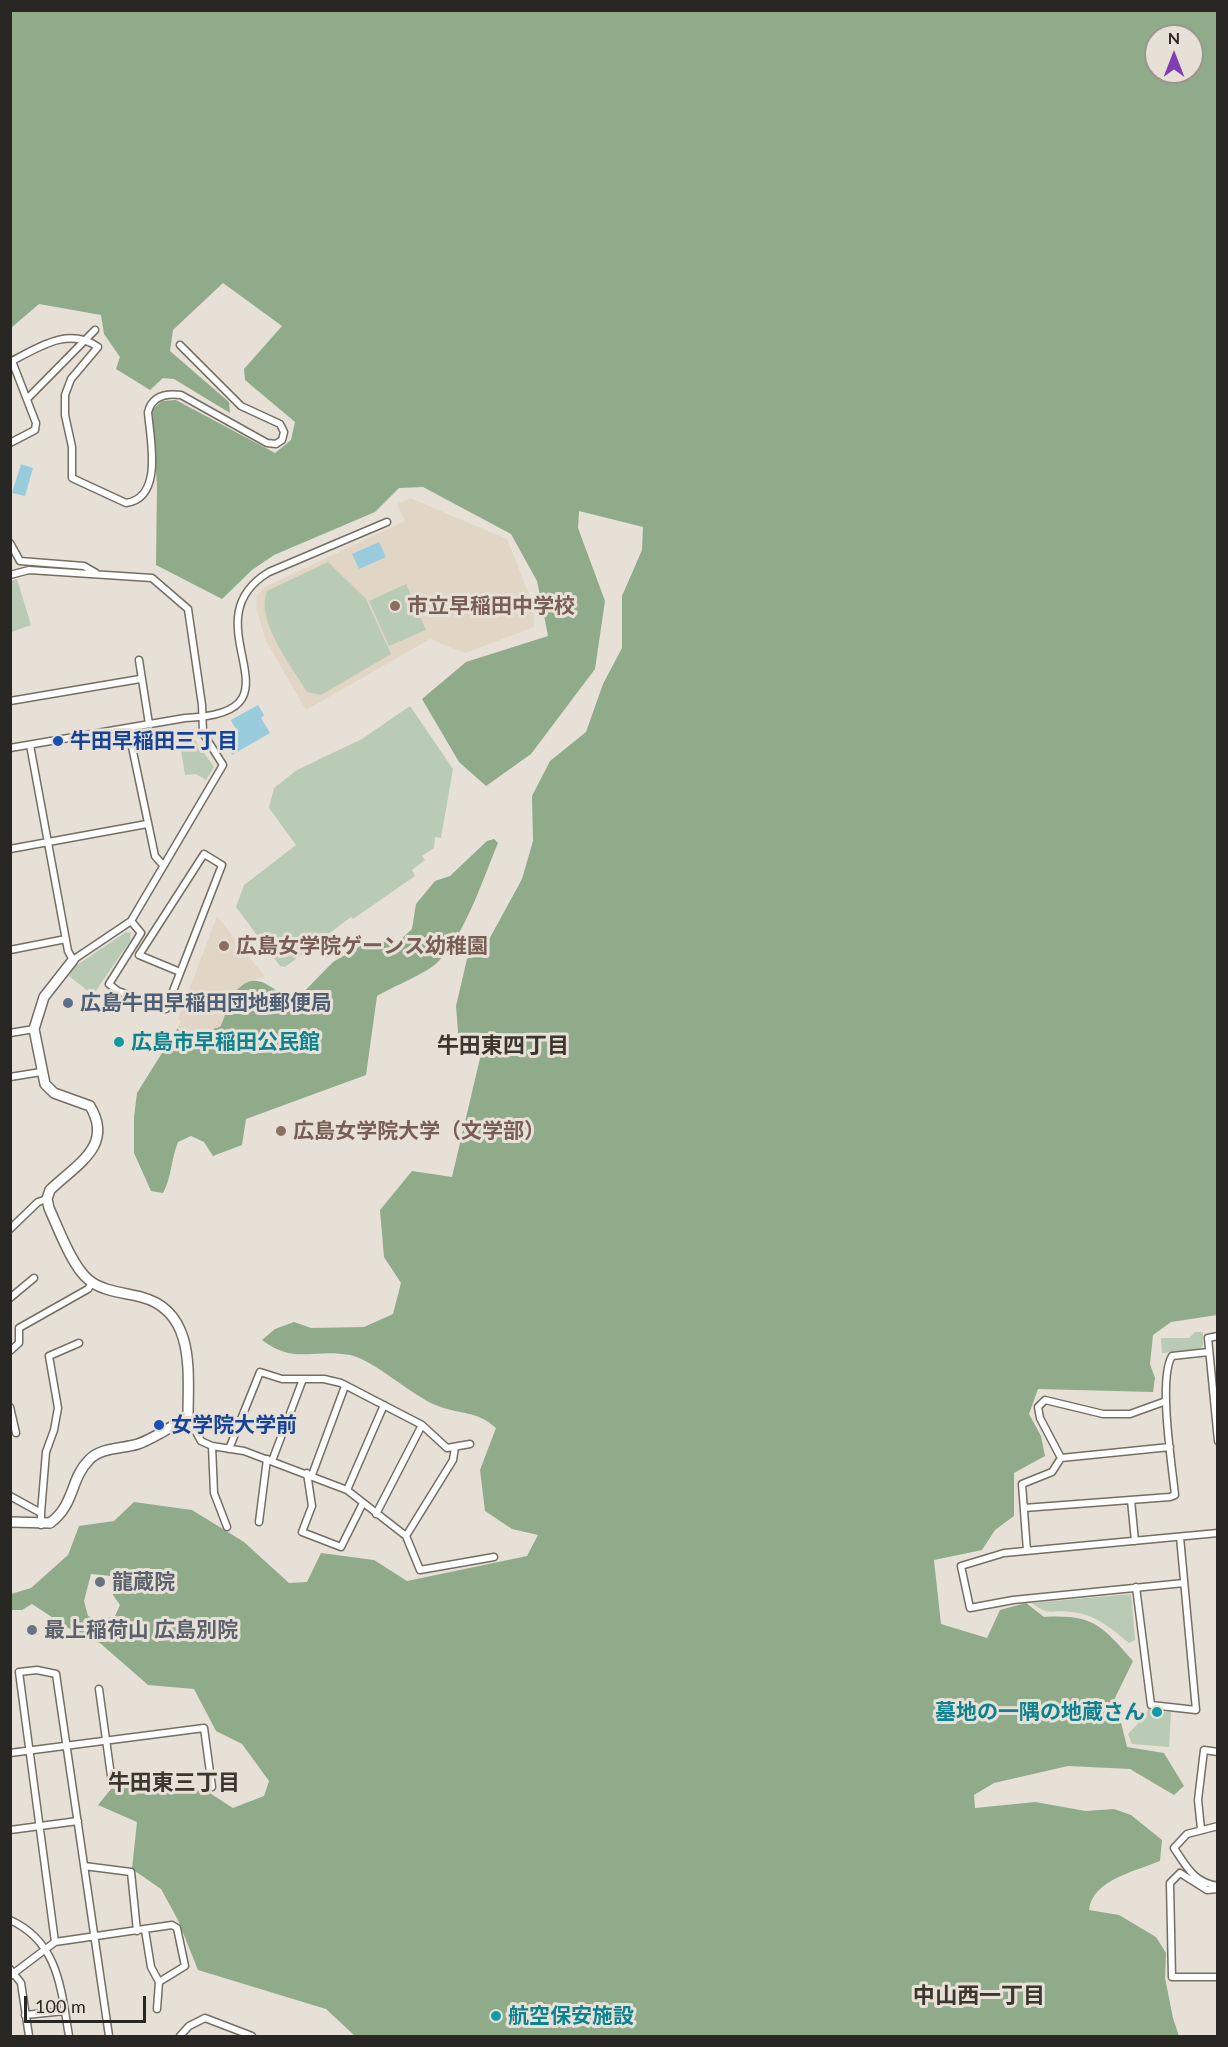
<!DOCTYPE html>
<meta charset="utf-8">
<style>
body{margin:0}
#map{position:relative;width:1228px;height:2047px;overflow:hidden;background:#e7e0d6;font-family:Lato,sans-serif}
canvas{display:block}
.frame{position:absolute;inset:0;border:12px solid #292723;pointer-events:none}
.north{position:absolute;left:1144px;top:24px;width:60px;height:60px;box-sizing:border-box;background:#e7e0d6;border:2px solid #9b968e;border-radius:50%;rotate:0deg;font-size:16px;font-weight:700;line-height:24px;text-align:center;color:#292723}
.north::after{content:'';display:block;margin:auto;width:21px;height:27px;background:#803eb2;clip-path:polygon(50% 0,100% 100%,50% 72%,0 100%)}
.scale{position:absolute;left:24px;top:1996px;width:122px;height:27px;box-sizing:border-box;border:3px solid #292723;border-top:0;padding-left:8px;font-size:18px;line-height:21px;white-space:nowrap;color:#292723;-webkit-text-stroke:4px #e7e0d6;paint-order:stroke}
</style>
<div id="map">
<canvas width="1228" height="2047"></canvas>
<div class="frame"></div>
<div class="north">N</div>
<div class="scale">100 m</div>
</div>
<script>
const c = document.querySelector('canvas').getContext('2d');
c.lineJoin = 'round';
function paint(path, color) {
  c.fillStyle = color;
  c.fill(path, 'evenodd');
}
function strokePath(path, color, width, dash) {
  c.strokeStyle = color;
  c.lineWidth = width;
  c.lineCap = dash ? 'butt' : 'round';
  c.setLineDash(dash || []);
  c.stroke(path);
}
function label(font, color, halo, rows, align = 'center') {
  c.font = font + ' Lato,"Noto Sans JP",sans-serif';
  c.lineWidth = 6;
  c.setLineDash([]);
  c.textBaseline = 'middle';
  c.strokeStyle = halo;
  c.fillStyle = color;
  for (const [text, x, y, turn = 0] of rows) {
    c.save();
    c.translate(x, y);
    c.rotate((+turn || 0) * Math.PI / 180);
    c.textAlign = isNaN(turn) ? turn : align;
    if (halo) c.strokeText(text, 0, 0);
    c.fillText(text, 0, 0);
    c.restore();
  }
}
paint(new Path2D(`
 M410,498l97,41 26,65 1,23 -69,26 -35,-14 -124,71 -40,-69 -10,-33 1,-13 8,-8 140,-66 -8,-17z
 M217,916l48,61 -11,2 -34,48 -25,7 -18,-5 4,-8 -3,-2z`), '#e1d6c5');
paint(new Path2D(`
 M328,562l38,37 25,55 -70,41 -14,-3c-15,-26 -52,-71 -40,-101z
 M17,579l14,46 -20,7v-51z
 M406,584l20,46 -37,16 -20,-45z
 M410,706l43,63 -12,69 -6,-1 -1,11 -12,8 3,4 -13,10 3,6 -62,43 -2,-2 -66,50 -5,-1 -44,-59 8,-22 52,-40 -27,-37 5,-20 23,-18 65,-31z
 M187,729l27,38 -8,13 -10,-6 -11,1 -7,-44z
 M126,932l5,1 -1,8 -37,54 -24,-19 5,-9z
 M1195,1332h8v13l-2,4 -39,4 -1,-15h28z
 M1131,1594l4,46 -6,3c-18,-15 -34,-29 -58,-31 -20,-3 -21,5 -39,-9z
 M1148,1707h3v4l20,1 -2,35 -37,-3 -4,-10 19,-20z`), '#b9cab5');
paint(new Path2D(`
 M11,11h1206v1304l-46,7 -18,13 -3,29 5,14 -2,14 -115,-3 -9,25 12,22 4,20 -31,17v43l-19,14 -13,20 -48,10 7,64 46,14 13,-28 26,-7 18,14c50,-3 58,9 89,44l-18,37 12,49 37,6 20,33 -10,9 -44,-26 -62,-3 -74,17 -20,12 1,13 60,-6 51,9 28,-2 17,6 31,25 -2,21c-24,10 -68,19 -71,49l30,5 37,22 10,16 -1,25 8,40 6,18h-824l-29,-27 -128,-39 -20,-50 -17,-31 -29,-20 5,-47 -39,-17 13,-16 59,-3 38,6 25,16 31,-12 5,-15 -27,-37 -26,-13 -22,-42 -46,-4 -48,-42 -18,-6 -50,-33 -10,6h-11v-16l20,-6 37,-33 11,-29 35,-5 20,-19 58,8 52,32 45,41 18,-1 14,-29 53,7 33,21 120,-25 11,-21 -26,-6 -27,-18 -5,-41 16,-42c-20,-18 -35,-13 -58,-22 -25,-9 -65,-47 -88,-51 -37,-7 -55,10 -88,-15l13,-11 19,-7 17,6 53,-1 29,-13 8,-31 -17,-26 -4,-47 32,-39 40,6 29,-123 -22,-9 -3,-39 11,-47 19,-14 36,-66 11,-38 -1,-45 18,-35 36,-29 17,-48 19,-36v-52l20,-46 1,-23 -64,-16 -1,17 27,73 -10,68 -64,85 -45,32 -27,-24 -37,-63 44,-37 82,-26 -11,-55 -26,-47 -88,-47 -24,1 -24,24 -101,43 -22,15 -30,29 -66,-34 1,-80 -5,-75 10,-9 14,-1 99,53 16,-13 4,-18 -50,-42 -1,-11 38,-43 -59,-43 -50,47 -3,21 59,51 1,11 -56,-34 -11,-1 -13,12 -34,-21 4,-12 -16,-23 -3,-19 -62,-11 -28,24zM1156,36h36v36h-36zM91,1574l20,2 2,19 7,10 -5,11 -15,4 -12,-4 -4,-15z
 M494,839l4,4c-15,36 -33,92 -60,119 -11,11 -46,25 -61,34l-11,79 -120,44 -4,26 -29,11 -9,-14 -13,-6 -13,6c-7,17 -6,34 -15,51l-12,-2 -17,-38v-36l3,-24 40,-64 18,5 25,-7c6,-10 5,-18 9,-27 1,-4 6,-8 9,-11 20,-21 36,3 56,13l39,-40 36,-21 29,1 14,-13 4,-25 19,-23 15,-5 37,-35z`), '#8fab89');
paint(new Path2D(`
 M21,464l12,4 -8,28 -13,-3z
 M379,542l7,15 -27,12 -7,-15z
 M258,705l6,10 -3,3 9,15 -38,22 -10,-19 13,-8 -4,-8z`), '#98cbdb');
const street = new Path2D(`
 M10,362c28,-14 58,-36 88,-15l-27,32 -6,16v20l7,32v31l54,25c38,-5 24,-64 22,-91 4,-16 18,-19 33,-17l86,48 9,1 6,-4 2,-8 -4,-8 -39,-18 -61,-61
 M27,399l68,-69
 M10,443l25,-13 1,-7 -24,-62
 M10,543l10,18 64,5 12,7
 M10,575l19,-5 123,8 36,31 14,96 1,28 20,32 -92,156 -58,39 -5,-9 -38,-206
 M139,660l10,64
 M10,701l130,-22
 M128,728l27,128 7,8
 M10,748l175,-30c129,-4 -1,-95 84,-146l118,-50
 M10,849l137,-25
 M131,921l10,12 -32,51 9,7 48,18 56,-144 -18,-11 -65,101 41,17
 M10,950l56,-11
 M10,1033l24,-4
 M10,1077l31,-5
 M10,1229l28,-27 9,-3
 M10,1298l24,-20
 M1218,1336l-10,2 10,103
 M10,1351l9,-8v-15l69,-39 4,-6
 M10,1407l6,26
 M188,1417l13,24 11,5 32,5 103,39 59,46 14,34 74,-13
 M212,1446l2,47 13,34
 M229,1449l31,-77 22,7h42l17,4 81,42 25,23 23,-4
 M1061,1458l109,-11
 M272,1461l31,-82
 M307,1473l5,33 -10,26 39,15 22,-44
 M312,1475l33,-89
 M347,1490l37,-85
 M10,1496l31,17v12
 M1131,1500l4,41
 M1024,1508l146,-11 5,-2c-3,-30 -17,-116 -3,-139l37,-4
 M41,1513l5,-61 8,-22 4,-22 -9,-52 30,-13
 M376,1514l46,-89
 M259,1522l8,-63
 M406,1536l47,-76 2,-13
 M1027,1551l-5,-67 30,-12 9,-14 -21,-40 -2,-11 7,-7 58,14h27l36,-13
 M1184,1583l-171,17 -43,8 -9,-42 43,-13 214,-20
 M1136,1587l15,118 45,5 -16,-173
 M99,1689l13,94
 M10,1753l194,-25 8,59
 M1218,1826l-31,8 -13,14c13,19 19,34 44,38
 M1201,1829l-3,-29 6,-50 14,2
 M10,1830l68,-9
 M84,1866l47,6 6,59
 M1218,1889l-11,1 -27,-17 -10,10 2,94h46
 M10,1920c49,22 51,70 59,116
 M145,1930l6,37 8,15 -2,27
 M55,1942l-36,-270 18,-2 19,4 53,362
 M10,1969l11,14 8,53
 M10,1976l45,-34 117,-17 5,3 8,38 -26,16
 M25,2015l40,-4
 M180,2036l9,-10 16,-8 47,18`);
const secondary = new Path2D(`
 M10,1522l40,1c25,-18 20,-44 39,-63 12,-13 33,-11 49,-16 17,-6 34,-18 50,-27 0,-44 8,-106 -47,-120 -15,-4 -40,-6 -52,-17 -16,-12 -31,-52 -40,-72l-2,-9 3,-9c27,-26 64,-44 40,-84l-36,-13 -9,-9 -11,-55 10,-32 29,-37`);
strokePath(street, '#746e65', 9);
strokePath(secondary, '#746e65', 12);
strokePath(street, '#fff', 6);
strokePath(secondary, '#fff', 9);
for (const [x, y, r, color] of [
 [395,606,6,"#8d6e63"],
 [58,741,6,"#1a4fb4"],
 [224,946,6,"#8d6e63"],
 [68,1003,6,"#5c6f8a"],
 [119,1042,6,"#0f9aa8"],
 [281,1131,6,"#8d6e63"],
 [159,1425,6,"#1a4fb4"],
 [100,1582,6,"#6b7280"],
 [32,1630,6,"#6b7280"],
 [1157,1712,6,"#0f9aa8"],
 [496,2016,6,"#0f9aa8"]
]) {
  const dot = new Path2D();
  dot.arc(x, y, r, 0, 2 * Math.PI);
  c.fillStyle = color;
  c.fill(dot);
  strokePath(dot, '#e7e0d6', 2);
}
label('bold 21px', '#785e54', '#e7e0d6', [
 ["市立早稲田中学校",407,606],
 ["広島女学院ゲーンス幼稚園",236,946],
 ["広島女学院大学（文学部）",293,1131]
], 'left');
label('bold 21px', '#164399', '#e7e0d6', [
 ["牛田早稲田三丁目",70,741],
 ["女学院大学前",171,1425]
], 'left');
label('bold 21px', '#4e5e75', '#e7e0d6', [
 ["広島牛田早稲田団地郵便局",80,1003]
], 'left');
label('bold 21px', '#0d838f', '#e7e0d6', [
 ["広島市早稲田公民館",131,1042],
 ["墓地の一隅の地蔵さん",1145,1712,"right"],
 ["航空保安施設",508,2016]
], 'left');
label('bold 21px', '#5b616d', '#e7e0d6', [
 ["龍蔵院",112,1582],
 ["最上稲荷山 広島別院",44,1630]
], 'left');
label('bold 22px', '#3c362e', '#e7e0d6', [
 ["牛田東四丁目",503,1046],
 ["牛田東三丁目",174,1783],
 ["中山西一丁目",979,1996]
]);
</script>
